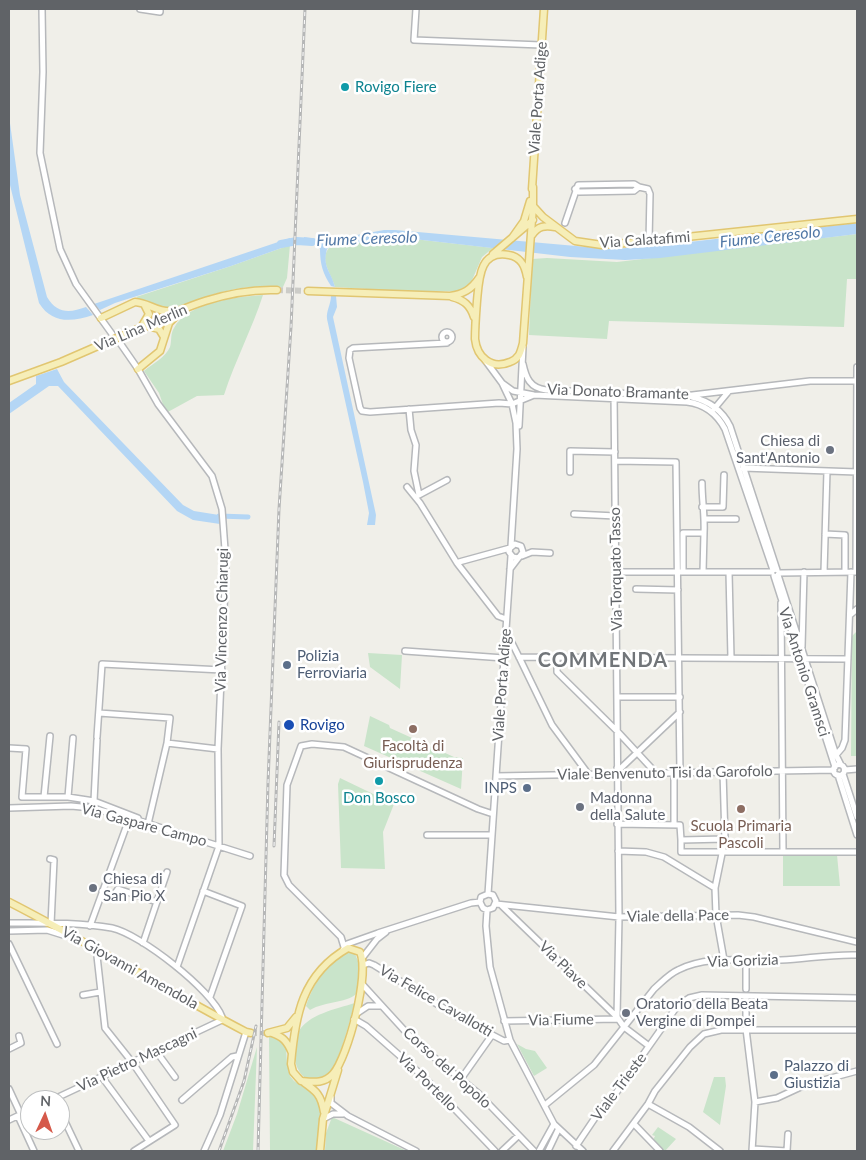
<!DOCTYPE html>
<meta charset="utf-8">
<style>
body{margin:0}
#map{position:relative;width:866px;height:1160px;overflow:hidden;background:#f0efe9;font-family:Lato,sans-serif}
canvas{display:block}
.frame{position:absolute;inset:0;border:10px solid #606367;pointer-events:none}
.north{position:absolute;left:20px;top:1090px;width:50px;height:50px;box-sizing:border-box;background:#fff;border:1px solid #bfc1c2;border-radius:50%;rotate:3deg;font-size:14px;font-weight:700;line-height:20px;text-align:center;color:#606367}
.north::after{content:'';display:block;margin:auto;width:18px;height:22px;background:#d5594a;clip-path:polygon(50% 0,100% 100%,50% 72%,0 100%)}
</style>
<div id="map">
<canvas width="866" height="1160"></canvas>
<div class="frame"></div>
<div class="north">N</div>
</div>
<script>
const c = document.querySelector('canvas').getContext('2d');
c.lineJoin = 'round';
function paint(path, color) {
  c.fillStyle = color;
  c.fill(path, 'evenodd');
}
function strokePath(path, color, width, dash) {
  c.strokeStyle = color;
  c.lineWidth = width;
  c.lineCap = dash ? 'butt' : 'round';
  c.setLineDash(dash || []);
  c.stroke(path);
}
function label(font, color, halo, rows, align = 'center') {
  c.font = font + ' Lato,sans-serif';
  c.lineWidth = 5;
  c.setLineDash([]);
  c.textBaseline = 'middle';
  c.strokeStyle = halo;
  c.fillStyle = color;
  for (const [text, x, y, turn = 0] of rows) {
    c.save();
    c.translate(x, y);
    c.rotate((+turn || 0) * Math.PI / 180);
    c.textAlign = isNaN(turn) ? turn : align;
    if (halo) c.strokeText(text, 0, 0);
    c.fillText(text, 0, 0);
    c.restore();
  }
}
paint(new Path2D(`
 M857,234v45h-10l-3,48 -235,-6 -2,18 -78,-4 3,-76 15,-1 70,4z
 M405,238l88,10 -11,9 -12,28 -3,3 -7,3 -46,1 -79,-5c-3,-13 -18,-29 -4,-41z
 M290,245l-3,33 -4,9c-15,0 -31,-1 -46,2 -11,2 -21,4 -31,8 -27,9 -43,18 -70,0l95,-31z
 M263,295c-11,34 -28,66 -39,100l-27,1 -31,17 -7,-20 -15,-22c8,-7 22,-14 26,-24 2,-6 0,-13 4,-19 14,-26 62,-31 89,-33z
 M857,631v125h-6l1,-120z
 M368,653l34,2 -2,34 -30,-22z
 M370,716l19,9 1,3 64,29 9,1 -2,31 -97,-43z
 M340,778l54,26 -11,28 2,37 -44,-1 -3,-84z
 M783,855h54l3,31h-57z
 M349,952l6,2 3,7v31c-8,11 -33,9 -48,18l-4,-4c7,-21 21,-46 43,-54z
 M355,1003c-5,16 -15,59 -26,70 -7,7 -17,8 -25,4 -7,-6 -10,-16 -9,-25 1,-6 1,-13 3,-19 9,-19 39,-24 57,-30z
 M269,1035l11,3 6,9 1,17 3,12 4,5 19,12 6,9 2,15 -3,15 -1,19h-47z
 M517,1044l9,5 9,2 12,17 -13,8z
 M257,1047l-4,104h-30l14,-37z
 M714,1077h11l1,9 -6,39 -17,-13z
 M332,1117l75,34h-82l1,-18z
 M658,1127l18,12 -11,12h-2l-10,-11 2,-4 -3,-1z`), '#c9e4ca');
paint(new Path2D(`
 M9,116l11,79 27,102c10,17 23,16 39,10l7,8c-21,7 -41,9 -54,-12l-30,-122z
 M857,223v11l-197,24 -35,2 -55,-3 -165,-19c-25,1 -49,6 -74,8l-4,3c-5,18 4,22 8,38l-4,-1c-8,-12 -11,-22 -11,-37l-4,-4 -13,-1 1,-7 14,2 1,-3 27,1 38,-7h11l215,19 35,-2z
 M290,238v7l-59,21 -116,37 -15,7 -6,-6z
 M331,296h5l1,11 -4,10 43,198 -1,10h-8l2,-12 -6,-31 -36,-163c-1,-8 4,-15 4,-23z
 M57,369l7,13 119,123 11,6 25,4 1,9 -27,-4 -16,-9 -119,-125h-9l-40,28v-11l27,-19v-8z`), '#b4d6f5');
strokePath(new Path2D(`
 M219,516l29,1`), '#b4d6f5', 5);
strokePath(new Path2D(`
 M281,244l16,-3 15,1`), '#b4d6f5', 8);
strokePath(new Path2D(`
 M277,290l31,1
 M251,1033h17`), '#ccccc8', 6, [6, 3]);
const minor = new Path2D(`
 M42,9l1,63 -3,81 20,96 16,35 36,50
 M140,9l20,3v-3
 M416,9l-2,31 127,5
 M575,189l4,3 55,-1 5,-4
 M565,223l13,-38 56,-1 5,3 9,2 2,5 -1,47
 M442 337a5 5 0 1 1 10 0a5 5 0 1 1-10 0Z
 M120,343l18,26 20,35 54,72 10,33 4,54 -8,186 1,97 -42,121
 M447,343l-94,5 -3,2 -1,8 11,50 2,3 8,1 129,-9 13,1 22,-9
 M485,360l17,23 10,21 4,19 1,26 -6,97
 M523,364c3,14 7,24 23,26l138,6 126,-15h47
 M502,383l11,8 21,4 153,7c17,2 30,12 38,27l48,141
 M614,393l5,524 -2,100
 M692,397c17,4 30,13 38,29l47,144
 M409,409l2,21 5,15 -2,26 5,24 28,-15
 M714,409l15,-18
 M519,426l4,-79
 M615,461l61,1 4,311
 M743,468l114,4
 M570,472v-21l45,1
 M407,487l13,16 37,60 41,53 8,3
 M702,507h21l1,-32
 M574,514l42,2
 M705,519h31
 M825,534l20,1v37
 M522,556l10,-4 18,1
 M459,562l51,-14
 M510,569l13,-17 -2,-6 -6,-2 -5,4 -1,4 4,5 5,1
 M616,572h156
 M683,572v-39h21c1,-17 -2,-32 -2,-50
 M703,572l1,-39
 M729,572l2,86
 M824,572l3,-101
 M856,572l1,-205
 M779,573l75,-1
 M778,575l58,180 5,10
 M774,576l61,191
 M636,589l42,1
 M781,603l2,249
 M850,615l7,-6
 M505,634l4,3 10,20 33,68 34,46v3
 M802,647l2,-75
 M405,651l99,7
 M519,657l329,2
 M557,657v15l61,60 38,41
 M617,697h63
 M99,713l71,5 -3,25 -19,81
 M97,737l5,-73 120,6
 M167,743l51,6
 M9,748l17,1 -4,48h46l26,4 44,17 1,3
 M836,755l6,-7 3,-8 6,-168
 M833.5 770a5.5 5.5 0 1 1 11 0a5.5 5.5 0 1 1-11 0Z
 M617,768h4l59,-56
 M845,770l12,-1
 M723,772l2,67 -10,49 1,27 8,45
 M674,773v52
 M843,774l14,43
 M838,775l19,60
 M496,776l338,-6
 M44,797l6,-61
 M68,797l5,-59
 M94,801l3,-61
 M9,808l62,-2 21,2 48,13 110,35
 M617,824l63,1 1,15
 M427,835h64
 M725,839l-44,1v12h176
 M618,851l28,1 18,5 51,31
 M50,859l4,1 -3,64
 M102,891l12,4 4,-6 39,13
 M203,891l39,15 -32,91
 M488,894l23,-338
 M496,904l123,13 119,-2 16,2 103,25
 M501,905l116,112 7,10 25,19
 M487,910l-1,16 4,41 20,73 44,84 29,27
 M487,910l6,-2 3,-7 -3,-6 -5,-1
 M487,910l-4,-2 -3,-6 1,-5 7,-3
 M9,923c32,0 71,-1 103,5 28,6 100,62 110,89v3l-170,80
 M90,926l39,-107
 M9,931l38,-1 16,5 3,-2
 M143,943l24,-71
 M9,944l48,100
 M344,947l-3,-10 -52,-52 -5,-10 3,-90 14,-39 11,-2 32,3 134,62 15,5
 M343,950l4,-6 31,-11 93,-30 9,-1
 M100,952l-3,4 8,72 27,34 43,63 -41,26
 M363,957l14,-18 9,-7
 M746,960v29
 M363,965l6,-2 5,2 84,52 46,24 6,-1
 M362,984l42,46 15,15 59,48 56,58
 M83,995l17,-3
 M746,996v33l9,73 -3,49
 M356,1014l12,-8h13
 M354,1019l12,7 58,51 71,74
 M504,1021l114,-2
 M9,1049l12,-6 -2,-7
 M156,1051l19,26
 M102,1077l47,64
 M461,1079l31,-44
 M9,1089l12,26
 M331,1097v6l17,13 68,35
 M182,1100l50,-43 5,-1
 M755,1102l22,-4 28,-13 52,-14
 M648,1104l41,23 31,24
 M545,1105l49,-40 60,-76c8,-7 15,-15 24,-19 31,-16 70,-8 103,-10 25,-1 50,-6 76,-5
 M60,1111l19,40
 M18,1116l16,35
 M323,1119l10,-5h10
 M9,1120l21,-10
 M634,1124l26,27
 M576,1146l31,-46 9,-7 62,-88 11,-7 13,-3 155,3
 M753,1149l34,2
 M204,1151l16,-36 26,-83
 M502,1151l16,-15
 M539,1151l15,-27
 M548,1151l10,-21
 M613,1151l35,-47 7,-13 35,-44 14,-13 17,-4h136
 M787,1151l1,-17`);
const major = new Path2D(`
 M532,189l12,-180
 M533,206l10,11 32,24 27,4 37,-3 218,-23
 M532,235c6,-9 13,-10 23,-8
 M512,238l12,-17 6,-20
 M493,254l40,-34
 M527,277c-2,-11 -6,-20 -18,-22 -30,-6 -30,25 -32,46 -1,13 -2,25 -2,38 2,18 16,31 35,23 3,-1 7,-4 9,-7 2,-4 3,-8 4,-12l10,-137v-19
 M308,291l142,5c13,-2 21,-6 29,-18
 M452,297c12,3 18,8 22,20
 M101,318l34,-16c15,1 21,11 40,9
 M142,326l7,-12 -4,-8
 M147,326l12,3 5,8
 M122,336c51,-23 98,-48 155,-46
 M138,369l22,-18 9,-28 9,-9
 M9,381l52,-19 46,-20
 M9,902c80,41 157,88 237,130l5,1
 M348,948l12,4c10,21 -12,105 -27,122 -9,10 -20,8 -32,7l-8,-9 -2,-8c4,-48 11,-90 57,-116z
 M268,1033l19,-5 9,-11
 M272,1033c11,4 15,8 20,20
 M302,1081c14,10 19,13 22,31
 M320,1151l3,-32 15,-49`);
strokePath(minor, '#b6b8bb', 8);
strokePath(major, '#e1c671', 9);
strokePath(minor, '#fff', 5);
strokePath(major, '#f6eeb8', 6);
const rail = new Path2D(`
 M274,846l5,-124
 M219,1151l25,-70 12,-55
 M258,1151l10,-368 11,-274 12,-182 14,-318`);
strokePath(rail, '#b6b7b7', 3);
strokePath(rail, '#fff', 1, [4]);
const majorBridge = new Path2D(`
 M107,342l15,-6`);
strokePath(majorBridge, '#e1c671', 9, []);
strokePath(majorBridge, '#f6eeb8', 6);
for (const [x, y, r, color] of [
 [345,87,5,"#0f9aa8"],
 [830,450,5,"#6b7280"],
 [287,665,5,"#5c6f8a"],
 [289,725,6,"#1a4fb4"],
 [413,729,5,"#8d6e63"],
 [379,781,5,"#0f9aa8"],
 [527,788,5,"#5c6f8a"],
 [580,807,5,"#6b7280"],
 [741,809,5,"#8d6e63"],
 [93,888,5,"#6b7280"],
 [626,1013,5,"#6b7280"],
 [774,1075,5,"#5c6f8a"]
]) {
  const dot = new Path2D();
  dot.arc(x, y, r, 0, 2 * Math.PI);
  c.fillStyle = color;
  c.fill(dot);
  strokePath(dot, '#fff', 2);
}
label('15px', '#0d838f', '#fff', [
 ["Rovigo Fiere",355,87],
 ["Don Bosco",379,798,"center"]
], 'left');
label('15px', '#606367', '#fff', [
 ["Viale Porta Adige",538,98,-86],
 ["Via Calatafimi",645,240,-4],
 ["Via Lina Merlin",141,328,-23],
 ["Via Donato Bramante",618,392,2],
 ["Via Torquato Tasso",616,569,-91],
 ["Via Vincenzo Chiarugi",222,620,-89],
 ["Via Antonio Gramsci",804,672,72],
 ["Viale Porta Adige",502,685,-86],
 ["Viale Benvenuto Tisi da Garofolo",665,773,-1],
 ["Via Gaspare Campo",144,825,15],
 ["Viale della Pace",678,916,-1],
 ["Via Gorizia",743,961,-2],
 ["Via Piave",563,965,44],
 ["Via Giovanni Amendola",130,968,29],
 ["Via Felice Cavallotti",436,1001,30],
 ["Via Fiume",561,1020,-1],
 ["Via Pietro Mascagni",137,1060,-25],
 ["Corso del Popolo",447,1068,42],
 ["Via Portello",427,1082,44],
 ["Viale Trieste",619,1087,-53]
]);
label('15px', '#5b616d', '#fff', [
 ["Chiesa di",820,441,"right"],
 ["Sant'Antonio",820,458,"right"],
 ["Madonna",590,798],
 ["della Salute",590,815],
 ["Chiesa di",103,879],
 ["San Pio X",103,896],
 ["Oratorio della Beata",636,1004],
 ["Vergine di Pompei",636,1021]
], 'left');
label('15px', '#4e5e75', '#fff', [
 ["Polizia",297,656],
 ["Ferroviaria",297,673],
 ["INPS",517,788,"right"],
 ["Palazzo di",784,1066],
 ["Giustizia",784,1083]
], 'left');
label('15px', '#164399', '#fff', [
 ["Rovigo",300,725]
], 'left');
label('15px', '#785e54', '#fff', [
 ["Facoltà di",413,746],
 ["Giurisprudenza",413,763],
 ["Scuola Primaria",741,826],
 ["Pascoli",741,843]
]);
label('italic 16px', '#5178a6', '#fff', [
 ["Fiume Ceresolo",770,237,-6],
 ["Fiume Ceresolo",367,239,-2]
]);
c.letterSpacing = '1px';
label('bold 20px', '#717579', '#fff', [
 ["COMMENDA",603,661]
]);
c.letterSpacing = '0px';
</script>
